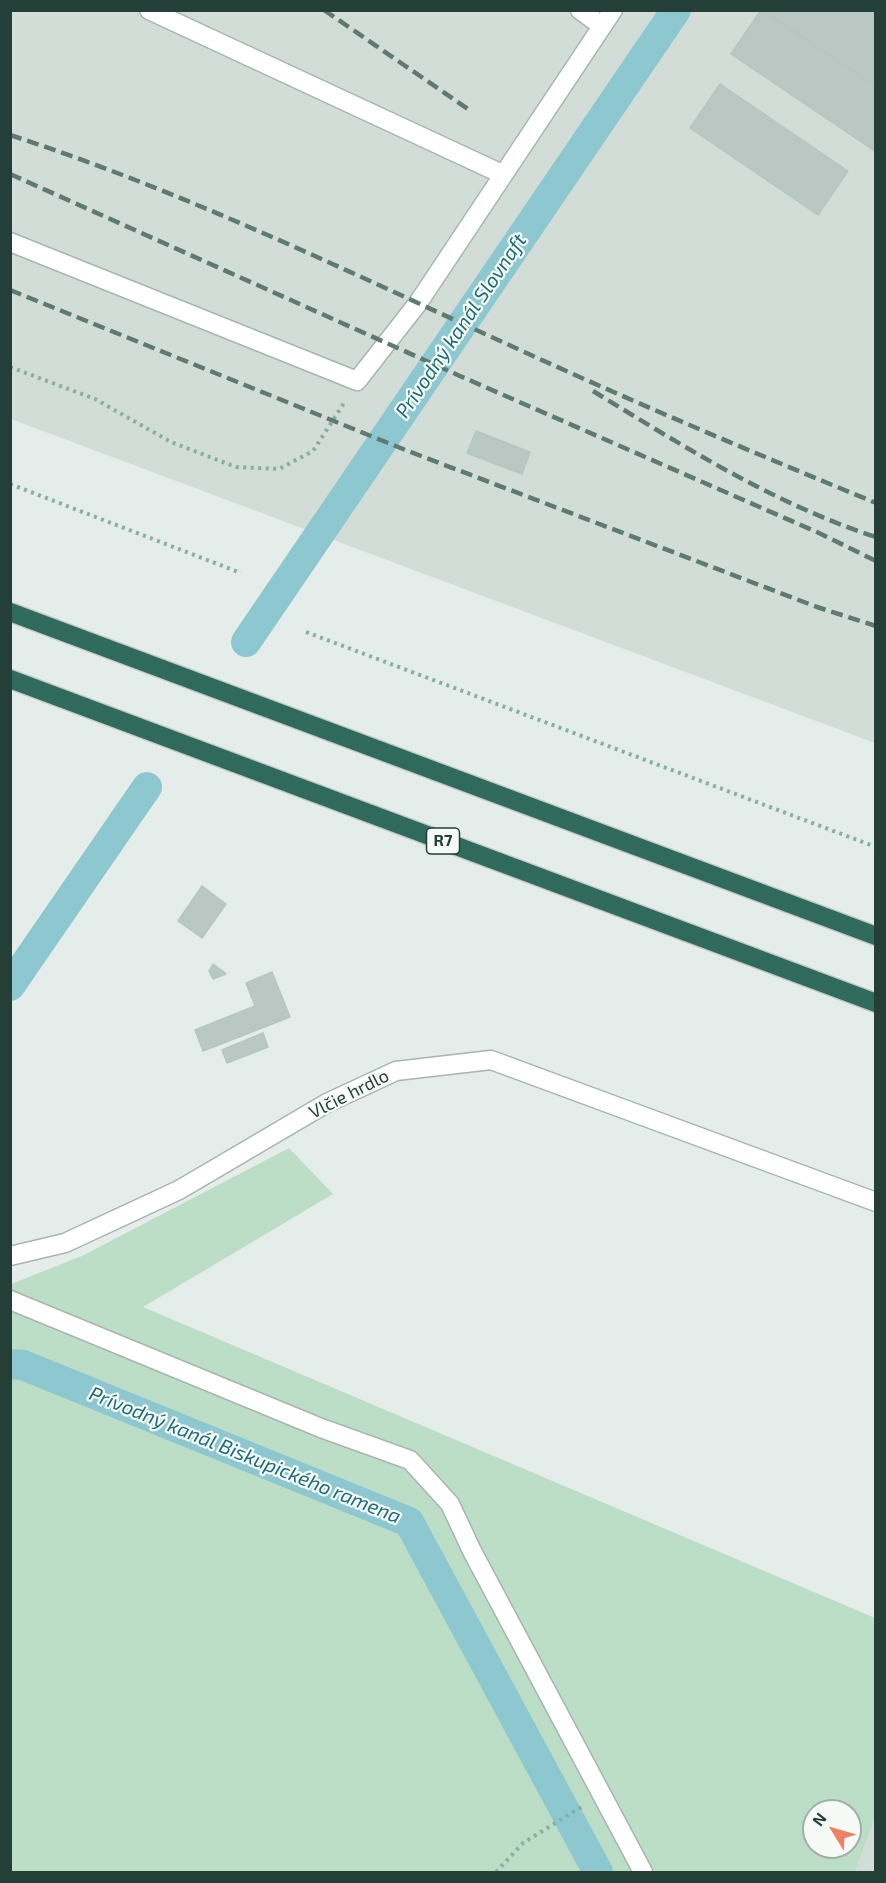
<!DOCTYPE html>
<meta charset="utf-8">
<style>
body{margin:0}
#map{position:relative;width:886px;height:1883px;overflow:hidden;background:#e4ede9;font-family:"Exo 2",sans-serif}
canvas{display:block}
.frame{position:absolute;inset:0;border:12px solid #243f37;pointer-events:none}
.north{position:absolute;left:802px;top:1799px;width:60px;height:60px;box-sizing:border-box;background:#f5faf7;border:2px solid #a1afaa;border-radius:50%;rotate:307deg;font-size:16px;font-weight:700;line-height:24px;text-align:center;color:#243f37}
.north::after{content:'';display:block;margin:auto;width:21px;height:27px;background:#ef8060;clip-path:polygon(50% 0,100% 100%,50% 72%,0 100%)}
</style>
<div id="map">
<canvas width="886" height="1883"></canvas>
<div class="frame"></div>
<div class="north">N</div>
</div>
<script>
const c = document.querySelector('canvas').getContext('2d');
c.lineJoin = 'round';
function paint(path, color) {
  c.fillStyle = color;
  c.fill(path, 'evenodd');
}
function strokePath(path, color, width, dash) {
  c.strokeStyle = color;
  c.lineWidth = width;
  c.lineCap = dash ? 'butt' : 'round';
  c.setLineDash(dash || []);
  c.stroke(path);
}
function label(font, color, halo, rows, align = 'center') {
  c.font = font + ' "Exo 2",sans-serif';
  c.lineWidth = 4.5;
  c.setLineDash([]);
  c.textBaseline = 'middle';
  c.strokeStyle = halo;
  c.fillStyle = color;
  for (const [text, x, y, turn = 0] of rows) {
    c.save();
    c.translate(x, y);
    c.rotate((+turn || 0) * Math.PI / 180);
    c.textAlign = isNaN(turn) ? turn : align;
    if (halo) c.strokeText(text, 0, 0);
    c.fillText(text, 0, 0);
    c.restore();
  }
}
paint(new Path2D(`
 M10,11h865v732l-864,-324z
 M875,1818v54h-20z`), '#d2ddd8');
paint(new Path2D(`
 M289,1148l44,46 -190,113 732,311v200l-20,54h-844v-588l71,-28zM814,1811h36v36h-36z`), '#bddec6');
strokePath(new Path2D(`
 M246,642l430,-632
 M10,986l137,-199
 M10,1364l13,1 386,157 189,350`), '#8dc8d1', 30);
const building = new Path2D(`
 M761,10l115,76v66l-145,-98z
 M764,10h112v76z
 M720,84l128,87 -30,44 -128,-87z
 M476,431l54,21 -8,22 -55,-21z
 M202,886l24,18 -24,34 -24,-17z
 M213,964l11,8 2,2 -13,5 -4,-8z
 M272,972l18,45 -87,34 -8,-21 60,-24 -9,-23z
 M263,1033l5,14 -41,16 -5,-13z`);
paint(building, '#b9c8c2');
strokePath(building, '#b6c7c0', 1.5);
const minor = new Path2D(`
 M149,10l353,164
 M580,10l22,16
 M10,242l347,139 61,-78 195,-293
 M10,1256l55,-13 114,-53 148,-87 69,-32 95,-11 385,142
 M10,1300l311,128 89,32 40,44 22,47 171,321`);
const highway = new Path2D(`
 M10,612l866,324
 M10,679l866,324`);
strokePath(minor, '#a7b5b0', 21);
strokePath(highway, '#c2c9c7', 21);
strokePath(new Path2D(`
 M10,367l85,32 76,43 65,25 43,2 34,-18 33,-51
 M10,484l231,89
 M306,632l570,215
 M496,1872l27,-29 60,-37`), '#85b0a2', 4, [3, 4.5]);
strokePath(minor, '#fff', 18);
strokePath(highway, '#306a5d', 18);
strokePath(new Path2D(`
 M324,10l144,99
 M10,135c172,56 333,134 497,209 121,56 245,108 369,159
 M10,174l450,202 359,157 57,28
 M10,290l398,161 409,156 59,19
 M593,391c90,55 181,113 283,146`), '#5e7a72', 4.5, [12, 6]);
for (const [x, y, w] of [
 [443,841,33]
]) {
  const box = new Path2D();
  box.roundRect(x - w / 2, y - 13, w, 26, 4.5);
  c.fillStyle = '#f5faf7';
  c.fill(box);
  strokePath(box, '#243f37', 1.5);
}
label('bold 16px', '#243f37', null, [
 ["R7",443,841]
]);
label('18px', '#243f37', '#f5faf7', [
 ["Vlčie hrdlo",349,1094,-27]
]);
label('italic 20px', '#1e6c7a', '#f5faf7', [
 ["Prívodný kanál Slovnaft",461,326,-56],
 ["Prívodný kanál Biskupického ramena",245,1455,22]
]);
</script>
